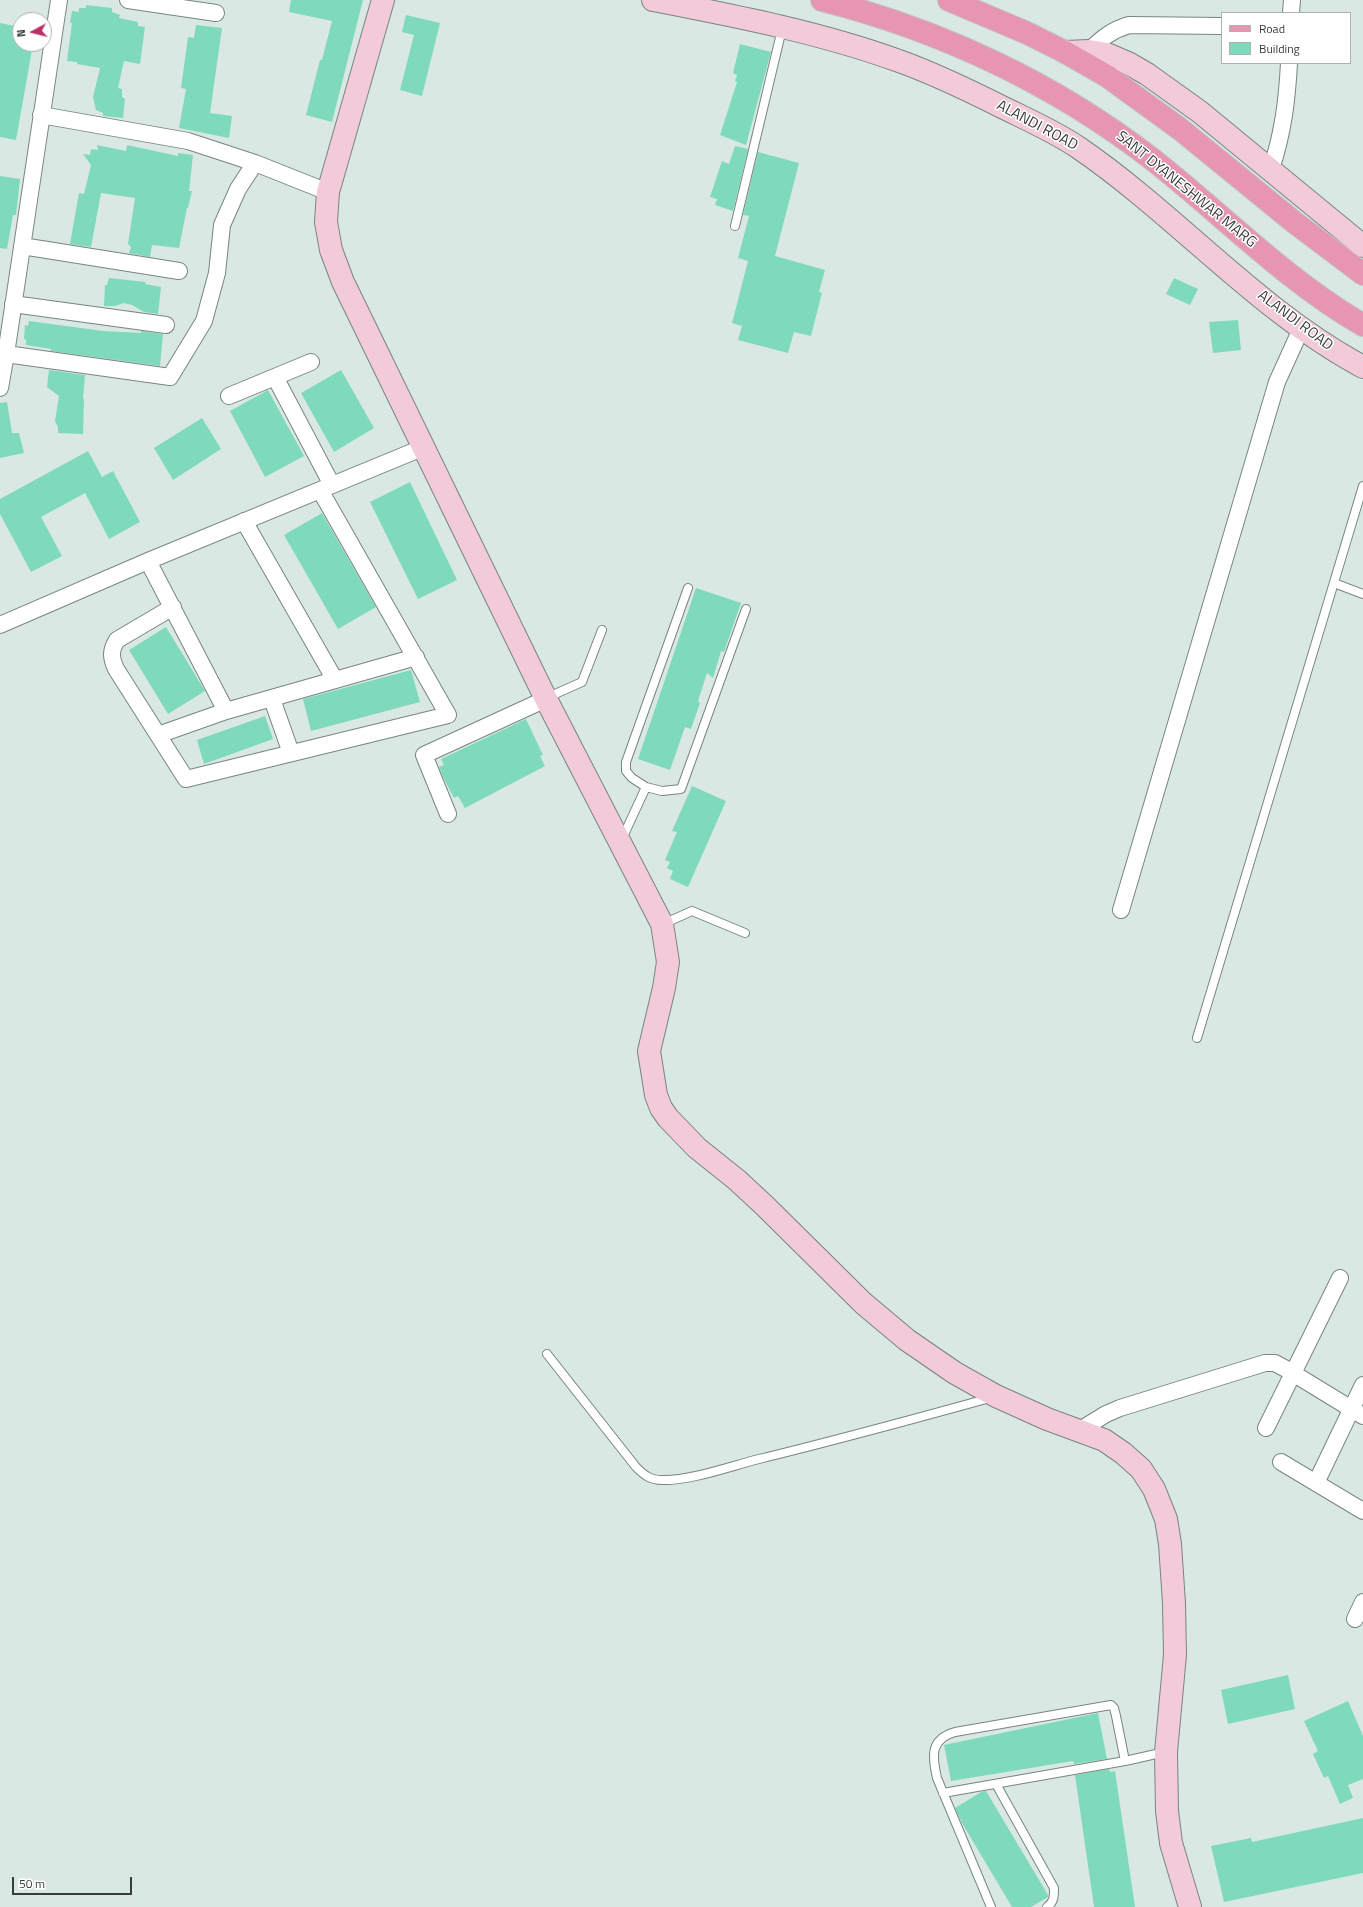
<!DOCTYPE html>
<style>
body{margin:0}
#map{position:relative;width:1363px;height:1907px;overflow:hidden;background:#d9e8e2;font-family:"Titillium Web",sans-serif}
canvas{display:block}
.legend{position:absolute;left:1221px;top:12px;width:130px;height:52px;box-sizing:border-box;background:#fff;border:1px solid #afb1b1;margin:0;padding:5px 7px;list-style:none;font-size:12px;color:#373d3b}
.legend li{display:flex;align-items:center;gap:8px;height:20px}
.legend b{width:20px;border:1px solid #afb1b1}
.north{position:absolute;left:12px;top:12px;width:40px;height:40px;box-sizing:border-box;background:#fff;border:1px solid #afb1b1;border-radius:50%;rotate:263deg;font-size:11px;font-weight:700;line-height:16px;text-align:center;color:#373d3b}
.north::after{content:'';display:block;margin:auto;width:14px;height:18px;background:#bb3068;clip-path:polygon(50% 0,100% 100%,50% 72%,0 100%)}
.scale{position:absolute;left:12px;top:1877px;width:120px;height:18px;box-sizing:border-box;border:2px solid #373d3b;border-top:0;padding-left:5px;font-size:12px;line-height:14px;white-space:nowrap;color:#373d3b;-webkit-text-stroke:3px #fff;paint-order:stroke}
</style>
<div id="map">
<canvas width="1363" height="1907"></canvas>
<ul class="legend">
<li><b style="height:5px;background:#e696b3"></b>Road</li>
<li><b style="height:11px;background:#7fdabd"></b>Building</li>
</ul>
<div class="north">N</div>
<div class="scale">50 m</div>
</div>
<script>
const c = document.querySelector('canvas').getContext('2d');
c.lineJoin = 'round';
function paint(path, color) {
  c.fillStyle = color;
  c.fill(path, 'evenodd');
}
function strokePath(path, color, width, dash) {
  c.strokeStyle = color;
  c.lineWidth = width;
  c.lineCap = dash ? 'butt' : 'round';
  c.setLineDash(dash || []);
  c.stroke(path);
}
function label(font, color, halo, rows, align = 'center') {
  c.font = font + ' "Titillium Web",sans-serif';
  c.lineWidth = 3;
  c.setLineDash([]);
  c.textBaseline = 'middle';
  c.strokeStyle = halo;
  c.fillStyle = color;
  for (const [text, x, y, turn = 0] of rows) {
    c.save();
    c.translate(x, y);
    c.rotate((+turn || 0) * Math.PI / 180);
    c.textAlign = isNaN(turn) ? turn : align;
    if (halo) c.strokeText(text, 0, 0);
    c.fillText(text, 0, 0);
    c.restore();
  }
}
paint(new Path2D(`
 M291,0h72l-31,122 -26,-7 14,-55h2l10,-39 -43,-9z
 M86,5l26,3v4l8,3 -1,3 19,4v4l7,1 -5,37 -16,-3 -6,27 4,1v8l3,2 -2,19 -20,-2v-3l-7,-3 -3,-13 7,-29 -23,-4v-2l-10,-1 5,-38h-2l2,-12 7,1v-4h7z
 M406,15l34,8 -18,73 -22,-6 14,-55 -12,-3z
 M0,23l20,4v17h13l-17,96 -16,-3z
 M196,25l26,3 -12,85 22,3 -3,22 -50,-10 7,-39 -5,-1 7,-51 6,1z
 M740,44l31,8 -25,93 -26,-10 17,-53 -2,-1 2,-6 -4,-2z
 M97,145l29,6 1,-6 51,11v-3l15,2 -4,36h3l-4,17h-1l-8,40 -27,-3 -2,12 -21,-4 2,-6 -3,-3 7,-46 -34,-5 -10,54 -21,-3 9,-51 5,1 7,-29 -8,-11 7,1 1,-6 7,1z
 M735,146l13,3 -15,62 -18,-6 2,-6 -7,-2 12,-36 7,3z
 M758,152l41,11 -24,93 50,14 -6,22 3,1 -11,43 -17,-4 -6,21 -50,-13 4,-14 -10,-3 16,-62 -10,-3 11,-42 -6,-1z
 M0,176l20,3 -4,36h-3l-6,34 -7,-1z
 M109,278l37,4 -1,2 16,3 -3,27 -14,-2 -12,-7 -8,-2 -9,3h-11l1,-21h2z
 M1174,278l24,11 -8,16 -24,-11z
 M1238,320l3,30 -28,3 -4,-31z
 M29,321l74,10 38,2v-2l22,3 -3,32 -109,-15v-2l-25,-4v-5l-2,-1 1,-14 3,1z
 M49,370l36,5 -2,22 1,4 -1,33 -25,-1v-6l-3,-6 4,-25 -12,-9z
 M341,370l33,58 -40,24 -33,-59z
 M268,390l36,66 -39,21 -35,-66z
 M7,402l5,31h7l5,20 -24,5v-55z
 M202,418l19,31 -48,31 -19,-32z
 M88,451l14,26 11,-6 27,51 -31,17 -24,-46 -44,24 21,39 -31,16 -31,-58v-15z
 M410,482l47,98 -39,19 -48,-97z
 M322,513l54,94 -38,22 -54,-94z
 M696,588l45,15 -17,49 -3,-1 -8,27 -6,-5 -9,28 2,2 -9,26 -6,-2 -15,43 -32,-11z
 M166,627l39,64 -37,23 -39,-64z
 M411,670l9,32 -109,29 -8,-32z
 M265,716l8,23 -69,25 -7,-24z
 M526,719l17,36 -3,1 5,10 -80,42 -7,-12 -4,2 -10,-19 -5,-12 5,-2 -3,-6z
 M692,786l34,15 -38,86 -18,-8 3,-8 -6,-3 3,-6 -5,-2 12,-28 -5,-1z
 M1288,1675l7,34 -67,15 -7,-34z
 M1348,1701l15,35v43l-15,6 5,13 -13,6 -12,-28 -4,2 -11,-24 5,-3 -14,-30z
 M1098,1713l9,46 -33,5 -1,-3 -122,20 -7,-36z
 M1109,1769l1,3 5,-1 20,136h-41l-19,-132z
 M986,1791l62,104v2l-17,10h-19l-50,-84 -7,-15 26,-16z
 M1363,1818v55l-139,29 -13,-56 40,-8 1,4z`), '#7fdabd');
const lane = new Path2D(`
 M735,226l47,-197
 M1334,583l29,11
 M688,588l-62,174v9l6,7 14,9 16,4 19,-2 65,-180
 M546,698l36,-16 20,-52
 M622,839l24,-52
 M663,924l29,-13 53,22
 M1197,1038l166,-552
 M547,1354l89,113c8,8 14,13 26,13 28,1 69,-14 97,-21 78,-19 155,-40 231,-61
 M996,1784l58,104c0,9 0,14 -7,19
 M943,1793l182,-32 40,-9
 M991,1907l-54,-129c-5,-22 -7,-39 18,-46l156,-27 3,3 2,8 9,45`);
const street = new Path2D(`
 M128,0l88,13
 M1291,13l1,-13
 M1089,51c13,-13 23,-21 40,-26l93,1
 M41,115l147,26 67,22
 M1271,169c12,-36 16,-68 18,-106
 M22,246l157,25
 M13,304l153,21
 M6,354l164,23 34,-56 13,-48 5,-48 16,-36 17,-26 73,29
 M275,377l57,108
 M0,388l6,-34 53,-354
 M229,396l82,-34
 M244,521l91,159
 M148,561l78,150
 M173,607l-56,33c-7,11 -6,18 -1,29l70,110 262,-64 -128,-225
 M0,625l148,-64 274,-113
 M272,699l19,54
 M158,735l68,-24 190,-54
 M448,814l-24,-59 122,-56
 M1121,910l156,-528 24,-53
 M1266,1428l74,-150
 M1080,1430l26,-16 14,-6 145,-45h10l11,6 77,47
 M1281,1462l82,49
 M1316,1483l47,-98
 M1355,1619l8,-17`);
const secondary = new Path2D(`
 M383,0l-55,192 -2,30 5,28 12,32 203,417 116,225 6,38 -4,26 -15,63 7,44 5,13 7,10 29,30 40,32 28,26 98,97 44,37 48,33 41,23 51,23 57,21 19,13 18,16 13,20 12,30 4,25 4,59 1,52 -9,97 1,59 4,32 19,64
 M653,0c82,16 166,32 246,61 34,12 67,28 101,45 26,13 54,25 79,42 99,68 178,162 284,219
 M1065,52l24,-1 18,3 21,9 19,11 53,38 163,134`);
const primary = new Path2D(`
 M822,0c119,30 233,84 330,159 70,55 133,121 211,166
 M949,0l78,33 38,19 42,24 73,53 114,93 69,52`);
strokePath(lane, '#788580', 10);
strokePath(street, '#788580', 18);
strokePath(secondary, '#788580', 24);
strokePath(primary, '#c3c5c4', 24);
strokePath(lane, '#fff', 8);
strokePath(street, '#fff', 16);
strokePath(secondary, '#f2cad9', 22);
strokePath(primary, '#e696b3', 22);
label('15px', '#373d3b', '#fff', [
 ["ALANDI ROAD",1037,126,28],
 ["SANT DYANESHWAR MARG",1186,190,39],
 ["ALANDI ROAD",1295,321,37]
]);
</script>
